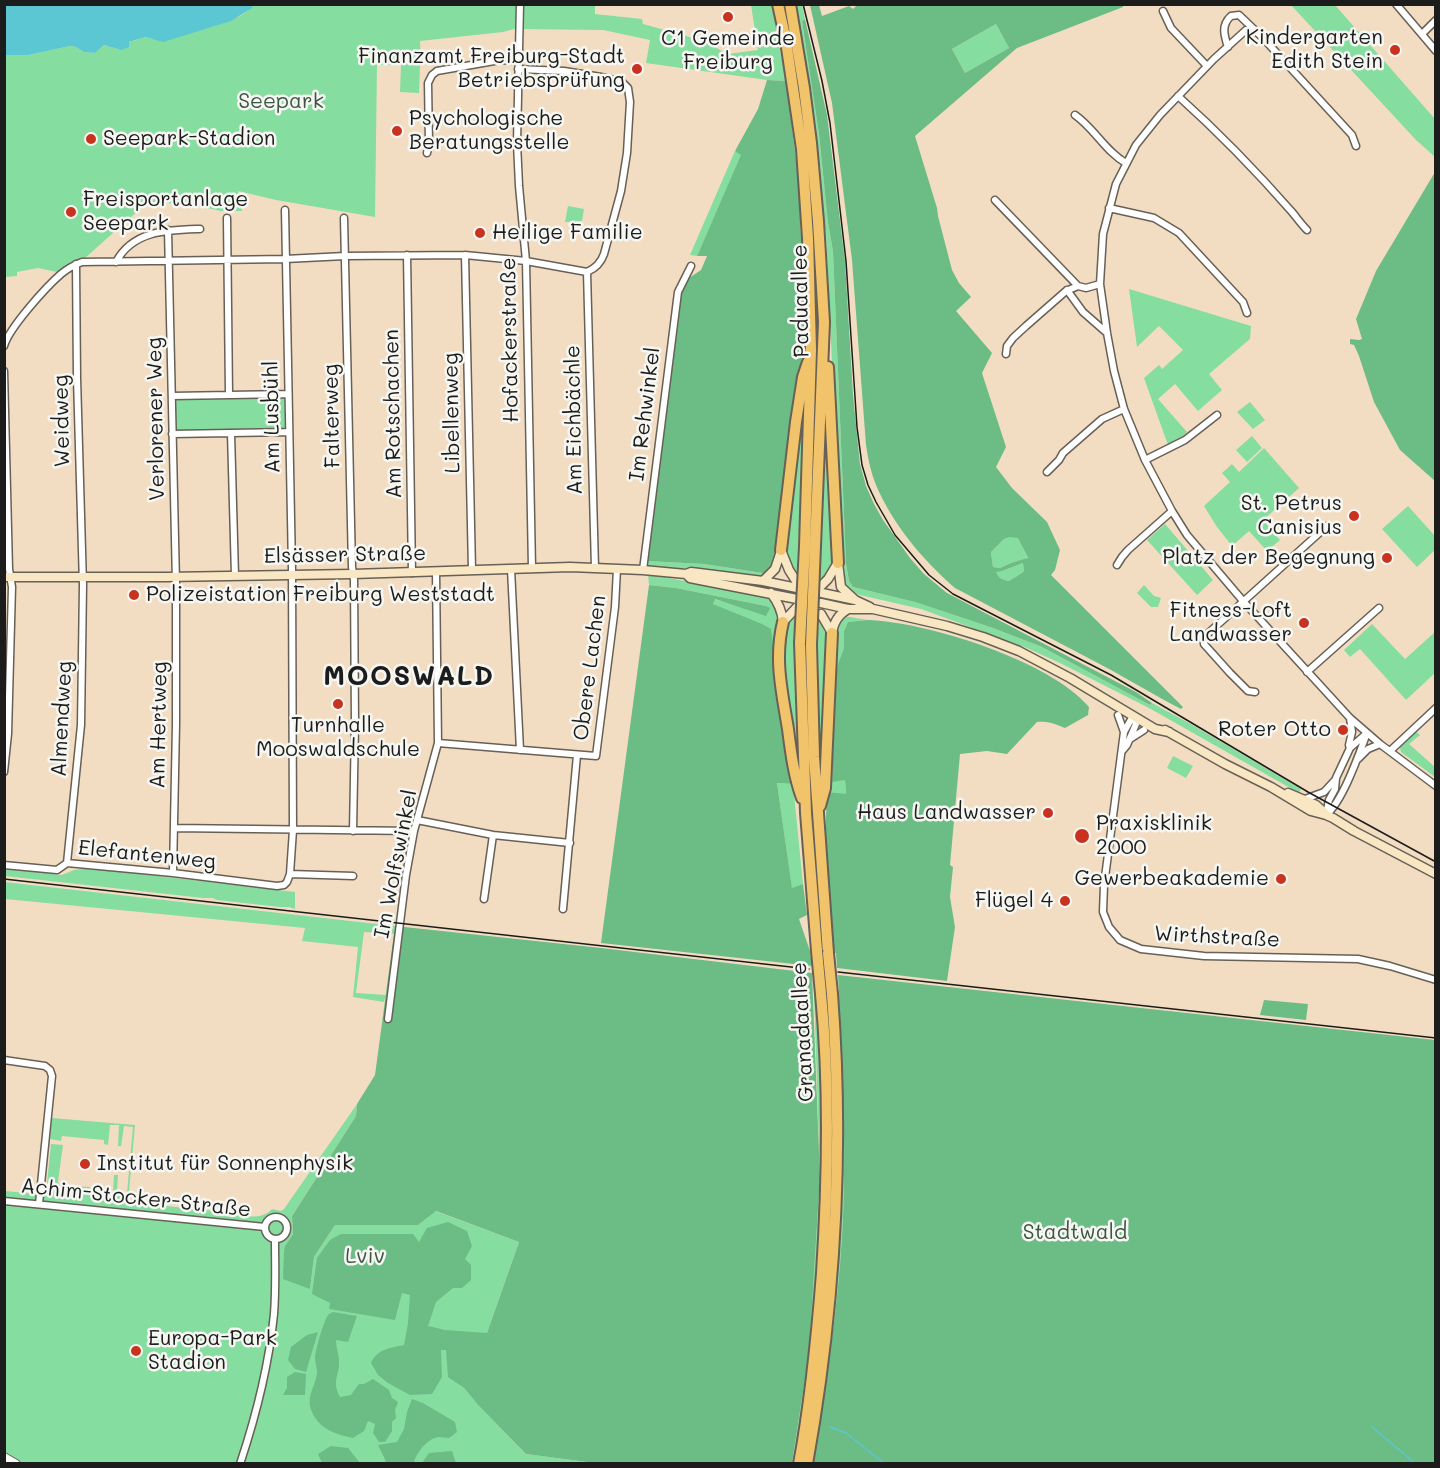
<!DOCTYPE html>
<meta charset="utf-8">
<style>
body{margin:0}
#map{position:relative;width:1440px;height:1468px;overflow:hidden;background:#f3ddc2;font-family:Mali,sans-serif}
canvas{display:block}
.frame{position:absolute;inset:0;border:6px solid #1c1c1c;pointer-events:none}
</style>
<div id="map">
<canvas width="1440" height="1468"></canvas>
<div class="frame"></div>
</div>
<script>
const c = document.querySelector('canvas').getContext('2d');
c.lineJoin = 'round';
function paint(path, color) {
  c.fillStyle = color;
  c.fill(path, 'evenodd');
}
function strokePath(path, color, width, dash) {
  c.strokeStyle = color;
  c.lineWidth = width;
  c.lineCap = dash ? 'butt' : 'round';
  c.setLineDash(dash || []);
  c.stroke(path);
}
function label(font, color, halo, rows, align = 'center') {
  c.font = font + ' Mali,sans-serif';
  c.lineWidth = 5;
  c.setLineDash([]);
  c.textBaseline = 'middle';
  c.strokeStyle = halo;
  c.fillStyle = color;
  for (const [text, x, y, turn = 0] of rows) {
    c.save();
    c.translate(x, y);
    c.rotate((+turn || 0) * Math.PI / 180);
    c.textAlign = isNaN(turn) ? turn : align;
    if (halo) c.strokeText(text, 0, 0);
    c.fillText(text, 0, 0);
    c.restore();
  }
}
paint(new Path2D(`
 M253,4l342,1v9l47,5 1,5 58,16 27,14 30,-4 -7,-45h21l14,76 -19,-1 -121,-17 4,-23 -47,-10 -89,-1 -11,3 -83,9 1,24 -1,1 -1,27 -19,-1 1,-27h-24l-2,152 -99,-17 -38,-9 4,20h-21l-27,-6 -40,-3 -14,7 -55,49 -28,14 -19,-4 -21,4v4l-12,1 -1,-222h25l41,-9 6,1 8,5 11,1 9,-8 17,5 8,-9c9,1 15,-7 24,-2 22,-4 90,-14 100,-35z
 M797,5h5l3,14 -3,2 17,113 9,89 5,28 13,312 3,18 4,6 62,15 78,26 49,19 108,58 2,-2 37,20 112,66 -2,4 -150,-85 -89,-45 -33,-15 -106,-39 -70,-16 -9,-11 -16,-349 -6,-27 -22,-180z
 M1291,5h44l100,114v38l-19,-17z
 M996,24l13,24 -44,25 -13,-24z
 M735,151l7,3 -45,102 -7,-1z
 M568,206l16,3 -2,12 -17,1z
 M1129,289l122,37 -1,13 -41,35 13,16 -24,21 -23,-27 -17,15 29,33 -4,4 -15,9 -24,-67 15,-13 3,4 21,-19 -24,-24 -22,21z
 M805,386l-8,192 -12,-25z
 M286,395l1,34 -113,3v-35z
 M825,398l8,163 -5,14 -9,8z
 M1250,402l15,18 -12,9 -16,-17z
 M1252,436l10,12 -15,14 -11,-12z
 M1264,448l35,40 -36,32 17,20 -13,11 -18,-20 -17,15 -15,-19 -13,-21 26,-24 -8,-9 10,-9 7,8z
 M1408,506l27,30v14l-18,17 -35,-38z
 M1165,524l48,56 -16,15 -50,-55z
 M1010,537h8l10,22 -17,4 -11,5 -7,-1 -2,-15 13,-13z
 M647,561l57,3 65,10 -4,2 -9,2 -48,-9 -57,-2 -4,-1z
 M1023,563l1,8c-5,5 -10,6 -15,10 -7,-1 -11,-3 -14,-10h7z
 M648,574l111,21c27,7 19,32 15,52l-43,-35 -18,-8 1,-5 21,6 34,3 -3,-2 -90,-18 -27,-3z
 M1144,585l10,11 7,2 -3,9h-7l-14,-14z
 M796,613v112l3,50 -18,-115 6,-37z
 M843,617h7l18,3 -20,2 -4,9v17l-8,21 -4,112 13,-1 1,15 -19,-3 10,-170z
 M819,619l9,20 -7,152 -6,-145 2,-1z
 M1372,624l33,35 30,-27v41l-29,27 -46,-51 -10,8 -6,-7z
 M1414,730l6,5 -11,9 26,23v10l-34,-25 -2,-8z
 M1173,756l20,10 -7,12 -19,-10z
 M777,783l16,1 10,100 -11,5z
 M5,868l57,7 12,-5 15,-2 206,24v17l-6,-2h-9l-63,-7 -5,-2h-9l-198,-22z
 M4,882l391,44 -1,8 -30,-2 -8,61 30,2 -2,7 -31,-5 5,-50 -56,-6 3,-13 -300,-29z
 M814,993l23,2c4,59 8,118 7,178 0,97 -15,195 -31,290l-21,1 17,-111 11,-176z
 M357,1104l-1,12 -64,100 1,18 -8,12 25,43 4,-32 21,-32h83l17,-14 84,31 -32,91 -39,43 16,12 14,17 48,49 61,8 4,1 -586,1v-273l42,4 -1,-2 5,-49 12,1 -5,37 3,5 12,-1 30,2v3l10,1 1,-17h4l-1,18h10l6,-66 -9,-1 -3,20h-3l1,-21h-9l-2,20 -4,-1v-4l-42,-4 -1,5 -11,-2 2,-21 83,7 -7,77 106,11v2c14,1 28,5 38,-6l9,2 3,-2z`), '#86dda0');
paint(new Path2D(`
 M858,4l265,1v2l-106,41 -102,88 22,72 1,8 14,54 7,13 12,14 -15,14 36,42 -10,20 24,74 -10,20 16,21 35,34 13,28 -5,20 -4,5 132,132 -2,2 -17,-9 -53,-30 -156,-82c-32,-28 -62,-63 -79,-103 -5,-12 -8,-26 -10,-40l-14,-185 -20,-157 -22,-98h9l3,11 27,-10 4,3zM996,24l13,24 -44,25 -13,-24zM1010,537l8,1 10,20 -17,5 -11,5 -7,-1 -2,-15 13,-13zM1023,563l1,8c-5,5 -10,6 -15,10 -6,-1 -11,-3 -13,-9l6,-1z
 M805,19l22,96 18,146 8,134 7,69 6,22 8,18 9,16 27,38 14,16 23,19 189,99 16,11 -2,2 -108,-58 -49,-19 -78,-26 -62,-15 -4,-6 -3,-18 -13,-312 -5,-28 -9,-89 -17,-113z
 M767,80l19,1 12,92 2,39 3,77v61l-27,209 -7,15 -65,-10 -58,-3 34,-265 9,-18 12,-8 6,-14h-10l44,-101 -6,-4 23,-42z
 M1435,172v309l-35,-31 -26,-48 -15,-46 -5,-11 -4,-1v-5l9,1 3,-1 -6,-20 20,-48z
 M649,585l27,3 90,18 4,2 -4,8 -51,-17 -2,5 49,20 9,5 22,155 -16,-1 15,105 11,-4 4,31 -8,4 11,32 2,15 -211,-23z
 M868,620c59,2 183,41 221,87l-1,8 -23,13c-10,-4 -17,-7 -28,-6l-30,32 -20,-3 -27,3 -10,111 3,2 -3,30 5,30 -8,54 -110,-13 -1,-15h-3l-8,-113 2,-48 19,2 -1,-14 -13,2 4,-113 8,-21v-17l4,-9z
 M395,926l206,22 211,25 8,204 -11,176 -17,110 -201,1 -4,-2 -61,-8 -48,-49 -14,-17 -16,-11 -2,-27h-5l1,27 -10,17 -22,1 -22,-12 -10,-8 -7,-12c6,-14 19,-15 33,-18l4,-22 2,-28 -8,-2 -7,27 -66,-11 1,-6 -18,-9 5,-36 13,-18 11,-6h72l6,8 8,-14 21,-6 19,9 5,15 -7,13 6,6v15l-9,8h-9l-17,14 -8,24 17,4 42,3 32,-91 -83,-31 -18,14h-83l-21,32 -4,32 -27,-10 1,-27 1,-6 8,-12 -1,-18 2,-3 62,-97 1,-12 18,-29z
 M838,975l597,65v423l-622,1c16,-96 31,-194 31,-291 1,-60 -3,-119 -7,-178l2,-1z
 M1264,1000l44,4 -2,16 -46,-5z
 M333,1312l24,4 -9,26 -12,-2c0,8 3,14 3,21 1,14 -8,20 1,36l11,-2 8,-11h5l9,-5 16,11 3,8 6,4 -3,8 1,8 -4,4v9l-7,11h-6l-6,-9 2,-9 -7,-3 -4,10 -11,7c-17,-4 -33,-8 -41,-26 -7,-16 4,-25 5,-40 0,-4 -2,-9 -2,-14 0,-7 9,-39 14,-44 1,-1 3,-1 4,-2z
 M318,1332l-12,40 -11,-3 -7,-9 3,-13 16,-12z
 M295,1372l11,2 -1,21h-22l4,-7v-11z
 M412,1399l11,4 32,19 2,10 -8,6c-4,0 -7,-1 -11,-1 -11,2 -22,16 -24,26h-28l-2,-6 -6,-12 19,-3 7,-13 3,-17z
 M331,1446l17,2 12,15h-38l-4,-9z
 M452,1451l4,12h-34l7,-10z`), '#6cbc86');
paint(new Path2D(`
 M5,4h248v1l-1,3 -21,13 -68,21 -17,-5 -14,4h-3v6l-8,3 -17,-5 -9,8 -11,-1 -8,-5 -6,-1 -41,9h-24z`), '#5bc7d3');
strokePath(new Path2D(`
 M830,1427l16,6 39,31
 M1372,1427l44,37`), '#5bc7d3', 1.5);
const minor = new Path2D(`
 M520,4l-3,139 2,43 7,75 6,307
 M1396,4l40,47
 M1163,11l8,17 36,38
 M1254,29l-8,1 -32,29 -54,56 -24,30 -20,39 -13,50 -3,50 7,49 7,38 10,38 21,51 27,51 15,24 56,66 107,117 30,26 56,42
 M1422,34l14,-14
 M1228,47c-4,-12 -7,-22 3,-31l8,-1 24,23 78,85 11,12 4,11
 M1178,96c39,35 79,76 114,116 5,6 9,12 15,18
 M1075,115c19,13 31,37 51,48
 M427,153l2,-9 -1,-61 4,-8 5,-4 63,-11 19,1
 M995,200l83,86
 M1109,208l45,10 25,15 64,69 4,11
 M227,218l2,177
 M344,218l8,349 2,13 1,145 -2,106
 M168,230l8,353v141l-3,149
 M407,255l5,318
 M465,255l7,315
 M116,262c17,-32 52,-32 84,-33
 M587,272l8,296
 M1078,286l8,2 14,-4
 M1067,290l16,22 24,21
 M4,346c5,-18 42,-59 57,-72 6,-5 13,-9 21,-12l203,-3 60,-3 120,-1 61,6 61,11c9,-4 14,-9 17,-18l17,-63 6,-38 3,-51 -2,-14 -6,-6 -21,-5 -37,-6 -46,-2
 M1006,354l1,-8 6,-8 13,-12 40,-35 12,-5
 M4,371l5,198 3,18 -4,147 -4,38
 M172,396l116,-2
 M231,433l4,143
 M172,434l117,-2
 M1145,460l40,-20 32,-25
 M1047,472l12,-12 4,-7 39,-34 22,-10
 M1117,565l5,-8 6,-7 44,-39
 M511,569l9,181
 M643,570l35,-278 13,-26
 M1307,672l72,-64
 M1255,692l-7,-1 -18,-18 -26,-29v-7l123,-111
 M1118,715l6,17 -20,153 -1,27 6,15 11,13 21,9 63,7 154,3 32,7 46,14
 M1124,732l9,-16
 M1130,739l14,-9
 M438,743l158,13 19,-149 2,-38
 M1350,748l17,-15
 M1122,751l5,-6 9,-21 -3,-8
 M1390,751l46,-43
 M1358,759l10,-10 12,-5
 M1305,799l19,-7 12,-13
 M1326,815l3,-15 6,-11 1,-11 14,-30 -1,-3 3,-13 -2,-14
 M1326,815c17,-14 33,-61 41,-82
 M417,820l76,15 77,8
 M174,828l240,3
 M67,863l14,-138 2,-140 -6,-207 -1,-114
 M4,865l53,5 10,-7 106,10 104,13 7,-1 3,-3 3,-8 3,-44 -1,-261 -7,-359
 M290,874l63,2
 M484,899l9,-64
 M563,909l14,-154
 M388,1019l18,-144 8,-44 24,-88 -2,-171
 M4,1060l41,6 5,4 2,6 -13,128
 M4,1201l261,26
 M265 1228a11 11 0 1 1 22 0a11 11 0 1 1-22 0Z
 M240,1464c16,-48 29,-100 34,-150 2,-25 1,-50 1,-75`);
const tertiary = new Path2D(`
 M4,1457l12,7`);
const secondary = new Path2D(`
 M781,550l8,20 9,14
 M838,563l3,24 14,13
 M686,574l4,4 10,2 97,19
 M4,577h162l187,-3 217,-7 73,3 43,4 5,-2 72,9 34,7
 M763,581l12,-12 6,-18
 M821,586l7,-7 9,-15
 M771,593c7,9 11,17 12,29
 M822,593l33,7 15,7
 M821,603l27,6h25l74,17 36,11 36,14 51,27 85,51 14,3
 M821,614l11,19
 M783,622l14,-15
 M832,633c2,-11 6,-18 16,-24
 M1165,730l60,34 46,23 40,24 15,4 7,3 21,13 82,43
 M1288,793l28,12 10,9`);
const trunk = new Path2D(`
 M778,4l8,37 16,108 6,89 3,112 -6,196
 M790,4l14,84 7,55 7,78 6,101 -9,224
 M828,367l10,196
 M781,550l15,-128 7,-45 5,-15
 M783,622c-9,37 -1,70 5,107 3,24 6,47 14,69
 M800,643l6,170 11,138
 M811,645l3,112 14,196
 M820,806l5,-18 7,-155
 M799,1464c12,-64 18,-127 23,-191 6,-93 8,-186 -1,-279
 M807,1464c28,-156 37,-312 25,-470`);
strokePath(minor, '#676056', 9);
strokePath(tertiary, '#676056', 10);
strokePath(secondary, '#676056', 11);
strokePath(trunk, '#676056', 14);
strokePath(minor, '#fff', 6);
strokePath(tertiary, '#fff', 8);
strokePath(secondary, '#f9e7c3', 8);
strokePath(trunk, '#f1c36a', 10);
strokePath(new Path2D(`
 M803,4l19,77 8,42 16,138 11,166 5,38 6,20 8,17 19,33 34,40 24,19 158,81 197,117 128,70`), '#1c1c1c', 1.5);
strokePath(new Path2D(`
 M4,879l805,90
 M838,972l598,66`), '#1c1c1c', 1.5);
const trunkBridge = new Path2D(`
 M800,643l5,-97
 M811,645l4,-99
 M817,951l4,43
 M828,953l4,41`);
strokePath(trunkBridge, '#676056', 14, []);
strokePath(trunkBridge, '#f1c36a', 10);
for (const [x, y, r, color] of [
 [728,17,6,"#c8321e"],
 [1395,50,6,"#c8321e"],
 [637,69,6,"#c8321e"],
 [397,131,6,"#c8321e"],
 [91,139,6,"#c8321e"],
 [71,212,6,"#c8321e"],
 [480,233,6,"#c8321e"],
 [1354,516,6,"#c8321e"],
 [1387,558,6,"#c8321e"],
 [134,595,6,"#c8321e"],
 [1304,623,6,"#c8321e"],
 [338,704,6,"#c8321e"],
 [1343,730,6,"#c8321e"],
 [1048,813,6,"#c8321e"],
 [1082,836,8,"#c8321e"],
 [1281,879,6,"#c8321e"],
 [1065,901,6,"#c8321e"],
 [85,1164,6,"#c8321e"],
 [136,1351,6,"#c8321e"]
]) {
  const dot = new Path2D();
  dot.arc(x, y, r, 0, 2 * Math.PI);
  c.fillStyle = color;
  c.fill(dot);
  strokePath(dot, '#f6f6f2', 2);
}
label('21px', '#1c1c1c', '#f6f6f2', [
 ["Kindergarten",1383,38],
 ["Edith Stein",1383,62],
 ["C1 Gemeinde",728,39,"center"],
 ["Freiburg",728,63,"center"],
 ["Finanzamt Freiburg-Stadt",625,57],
 ["Betriebsprüfung",625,81],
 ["Psychologische",409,119,"left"],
 ["Beratungsstelle",409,143,"left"],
 ["Seepark-Stadion",103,139,"left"],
 ["Freisportanlage",83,200,"left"],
 ["Seepark",83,224,"left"],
 ["Heilige Familie",492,233,"left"],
 ["St. Petrus",1342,504],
 ["Canisius",1342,528],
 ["Platz der Begegnung",1375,558],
 ["Polizeistation Freiburg Weststadt",146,595,"left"],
 ["Fitness-Loft",1292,611],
 ["Landwasser",1292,635],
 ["Turnhalle",338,726,"center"],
 ["Mooswaldschule",338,750,"center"],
 ["Roter Otto",1331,730],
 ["Haus Landwasser",1036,813],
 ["Praxisklinik",1096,824,"left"],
 ["2000",1096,848,"left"],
 ["Gewerbeakademie",1269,879],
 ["Flügel 4",1053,901],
 ["Institut für Sonnenphysik",97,1164,"left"],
 ["Europa-Park",148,1339,"left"],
 ["Stadion",148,1363,"left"]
], 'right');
label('21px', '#3c5644', '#f6f6f2', [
 ["Seepark",281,102],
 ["Stadtwald",1075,1233],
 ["Lviv",365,1257]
]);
label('21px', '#1c1c1c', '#f6f6f2', [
 ["Paduaallee",801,301,-91],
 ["Hofackerstraße",510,340,-91],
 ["Libellenweg",452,413,-91],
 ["Am Rotschachen",393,414,-91],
 ["Im Rehwinkel",645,414,-83],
 ["Falterweg",332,416,-91],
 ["Am Lusbühl",272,417,-91],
 ["Verlorener Weg",156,419,-91],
 ["Am Eichbächle",574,420,-91],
 ["Weidweg",62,421,-91],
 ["Elsässer Straße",345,555,-1],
 ["Obere Lachen",590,668,-83],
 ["Almendweg",62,719,-87],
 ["Am Hertweg",159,725,-89],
 ["Elefantenweg",147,855,6],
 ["Im Wolfswinkel",396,864,-79],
 ["Wirthstraße",1217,937,3],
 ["Granadaallee",803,1032,-93],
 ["Achim-Stocker-Straße",136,1198,6]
]);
c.letterSpacing = '1.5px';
label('bold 27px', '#1c1c1c', '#f6f6f2', [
 ["MOOSWALD",409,677]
]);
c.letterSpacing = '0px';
</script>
